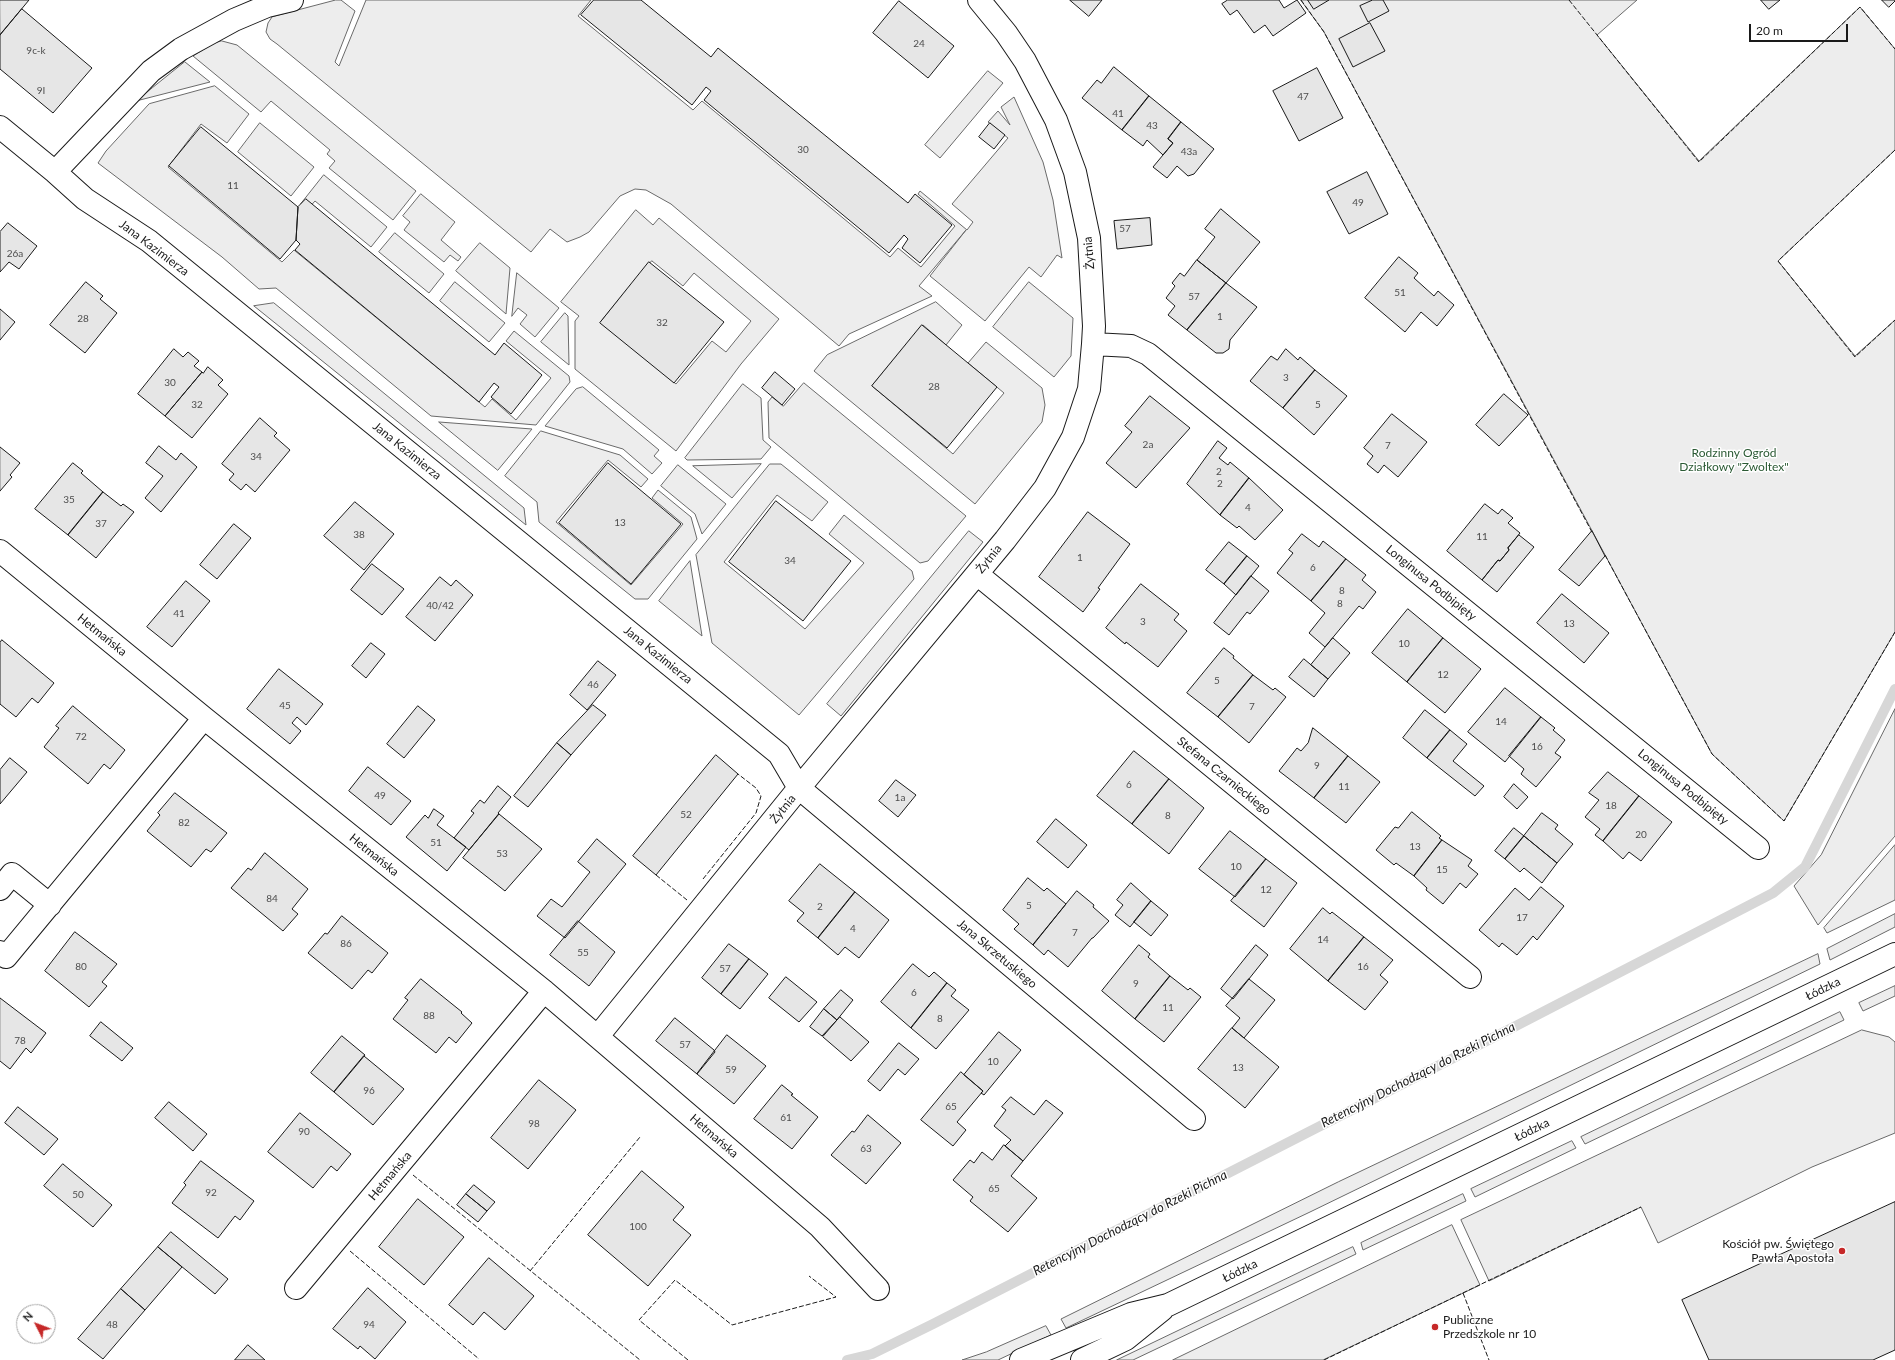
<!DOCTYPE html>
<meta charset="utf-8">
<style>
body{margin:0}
#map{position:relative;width:1895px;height:1360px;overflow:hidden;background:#fff;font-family:Lato,sans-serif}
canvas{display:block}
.north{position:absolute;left:16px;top:1304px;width:40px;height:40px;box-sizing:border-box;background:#fff;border:1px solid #a3a3a3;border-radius:50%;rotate:312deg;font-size:11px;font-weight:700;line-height:16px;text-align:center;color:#1a1a1a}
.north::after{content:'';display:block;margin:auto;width:14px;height:18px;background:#c62828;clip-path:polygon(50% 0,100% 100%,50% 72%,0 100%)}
.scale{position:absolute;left:1749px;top:24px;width:99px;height:18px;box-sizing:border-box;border:2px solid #1a1a1a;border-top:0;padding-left:5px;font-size:12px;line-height:14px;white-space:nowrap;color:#1a1a1a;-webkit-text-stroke:3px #fff;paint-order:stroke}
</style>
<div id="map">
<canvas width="1895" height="1360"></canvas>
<div class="north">N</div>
<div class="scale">20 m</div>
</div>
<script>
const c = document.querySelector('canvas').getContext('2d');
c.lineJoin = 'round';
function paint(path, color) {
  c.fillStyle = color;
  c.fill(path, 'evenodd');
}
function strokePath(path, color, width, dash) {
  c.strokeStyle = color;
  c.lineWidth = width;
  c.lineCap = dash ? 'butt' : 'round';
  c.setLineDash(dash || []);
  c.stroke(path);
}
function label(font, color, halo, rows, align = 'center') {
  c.font = font + ' Lato,sans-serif';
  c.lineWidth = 3;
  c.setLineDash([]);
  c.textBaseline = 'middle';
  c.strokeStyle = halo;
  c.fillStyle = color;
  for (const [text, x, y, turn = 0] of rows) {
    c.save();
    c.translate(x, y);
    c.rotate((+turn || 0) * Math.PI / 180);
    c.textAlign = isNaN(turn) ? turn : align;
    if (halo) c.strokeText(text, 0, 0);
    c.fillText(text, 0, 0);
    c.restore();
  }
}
const built = new Path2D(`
 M336,0h5l14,11 -20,51 4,4 27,-66h225l-13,16 115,94 9,-9 188,156 8,-9 23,19 34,-41 -37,-32 2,-3 47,39 6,-8 -21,-18 56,-66 -20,-16 10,-11 12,14 -9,-18 13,-10 29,65 10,38 9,58 -5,-3 -16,22 -12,-10 -44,54 -55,-45 36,-46 -47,56 13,10 -83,38 -10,12 -168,-142 -25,-14 -11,-1 -15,7 -31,36 -9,5 -13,5 -17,-13 -19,23 -254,-208 -7,-5 -4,-7 2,-9 4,-6z
 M1301,0h336l-40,35 102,126 161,-154 35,42v101l-117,111 77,95 40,-36v312l-111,189 -72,-67 -388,-722z
 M222,41l15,4 179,146 -23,29 -64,-52 6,-7 -8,-7 3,-4 -59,-49 -10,11 -68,-56 21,-13z
 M185,62l25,20 -74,19 16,-13z
 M988,71l15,12 -63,75 -15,-13z
 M215,86l34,28 -22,29 -26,-19 -33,43 114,95 12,-12 191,157 7,-8 24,21 35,-42 -45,-37 8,-10 55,45 1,6 -34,43 -105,-9 -155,-128 -17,1 -37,-32 -124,-94 8,-12 43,-47z
 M260,123l54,44 -23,29 -53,-44z
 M324,175l63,52 -16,20 -56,-46 -8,9 -6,-6z
 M421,194l34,28 -14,18 20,17 -3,4 -8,-6 -6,7 -40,-32 6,-8 -7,-6z
 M636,210l17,15 6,-7 120,101 -38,45 -65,87 -101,-82v-48l4,-5 -18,-14zM652,261l31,25 11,-13 57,48 -25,31 -14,-11 -36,43 -75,-62z
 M395,233l49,41 -15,19 -50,-41z
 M480,243l30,25 -4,46 -50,-43z
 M517,273l42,35 -24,29 -15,-13 7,-9 -9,-7 -6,8z
 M455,282l50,41 -16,19 -49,-41z
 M1029,282l44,36 -2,38 -17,21 -61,-50z
 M936,302l26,23 -16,20 -23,-20 -51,61 81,68 51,-61 -36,-30 18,-21 56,46 3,17 -3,17 -67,82 -161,-133 13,-16z
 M274,303l250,205 2,17 -272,-219z
 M565,313l3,3 1,49 -28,-23z
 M804,383l162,133 -38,45 -8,2 -151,-125 -1,-36 4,-5 11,9z
 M743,384l18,14 2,42 8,7 -10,12 -74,1 -2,-2z
 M583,387l76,63 -5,6 8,7 -10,11 -29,-25 -78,-23 31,-37z
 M439,422l93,7 -34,41z
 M541,431l79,24 28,24 -7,8 -33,-27 -52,62 75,63 52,-61 -31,-26 6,-8 33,27 6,22 -49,60h-13l-96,-77 -2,-20 -32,-26z
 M761,464l-29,34 -39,-32z
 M770,464h11l47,38 -16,19 -35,-26 -53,67 81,67 59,-66 -35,-29 15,-19 68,56 2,8 -115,136 -87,-72 -16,-88z
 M678,465l48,39 -24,30 -7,-20 -34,-28z
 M969,531l14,11 -142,174 -14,-12z
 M690,561l12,75 -43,-35z
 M1895,709v127l-77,89 -24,-39 27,-31z
 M1895,845v55l-68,33 -3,-5z
 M1895,914v13l-65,33 -3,-11z
 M1818,954l2,10 -510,248 -244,116 -5,-9 277,-137z
 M1895,986v10l-32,15 -4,-8z
 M1840,1012l4,8 -259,124 -4,-7z
 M1862,1030l27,7 6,5v91l-83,34 -154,76 -17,-36 -152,74 -28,-61z
 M1572,1141l4,7 -101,49 -4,-8z
 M1463,1194l3,7 -103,49 -2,-7z
 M1452,1225l28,60 -157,75h-150z
 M1353,1247l3,7 -223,106h-16z
 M1046,1326l5,9 -53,25h-36l24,-8z`);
paint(built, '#ededed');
strokePath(built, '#6a6a6a', 1);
strokePath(new Path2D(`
 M847,1360l25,-6 61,-30 577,-295 263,-136 32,-26 90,-178`), '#d7d7d7', 10);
const building = new Path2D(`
 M0,0h29l-29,35z
 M594,0h47l70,57 7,-9 190,155 7,-9 37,31 -32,38 -18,-15 6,-9 -4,-4 -15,18 -185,-153 7,-9 -5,-4 -14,18 -111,-90z
 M1070,0h32l-13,16z
 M1228,0h51l5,8 13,-8 9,13 -33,23 -8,-11 -11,8 -17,-23 -7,5 -8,-11z
 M1308,0h21l-15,9z
 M1373,0h10l6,11 -21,11 -8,-16z
 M1761,0h19l-11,9z
 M1882,0h13v1l-6,6z
 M899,1l55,45 -26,32 -55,-45z
 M22,9l70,59 -39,45 -53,-44v-34z
 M1370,23l15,28 -32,16 -14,-28z
 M1114,67l35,29 -27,34 -40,-32 15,-18 4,3z
 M1317,68l26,50 -44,23 -26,-50z
 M1149,96l32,26 -13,17 5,4 -10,12 -16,-15 -4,6 -21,-16z
 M1181,122l33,27 -20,25 -6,2 -11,-10 -10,12 -14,-11 20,-24 -5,-4z
 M990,123l15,12 -11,14 -15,-12z
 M201,127l97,80 -2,33 -16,19 -111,-93z
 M1367,172l21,42 -39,20 -22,-42z
 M306,199l189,156 9,-12 38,32 -31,39 -20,-17 8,-10 -5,-4 -15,19 -184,-152 5,-6 -4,-4 2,-33z
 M1221,209l39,33 -34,41 -29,-23 18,-23 -10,-8z
 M1150,218l2,27 -35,4 -3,-28z
 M8,223l29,23 -18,23 -10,-7 -9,10v-40z
 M1399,257l19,16 -4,5 20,18 4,-5 16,14 -17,21 -16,-14 -16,20 -40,-34z
 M1197,260l29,23 -39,47 -19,-15 7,-9 -9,-8 9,-12 -3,-3 8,-10 4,3z
 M649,262l75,60 -50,61 -74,-60z
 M86,282l17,14 -3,3 17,14 -32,40 -35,-28z
 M1226,283l31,24 -27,33 -1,9 -6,4h-7l-29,-23z
 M0,309l15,13 -15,18z
 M922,325l75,62 -50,61 -75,-62z
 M174,349l9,8 5,-5 11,9 -5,5 8,6 -37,44 -27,-22z
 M1286,349l12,11 2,-3 15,13 -32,38 -33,-27 21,-25 6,4z
 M208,367l15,13 -5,5 10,9 -36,44 -27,-22 37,-44 1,1z
 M1315,370l32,26 -33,39 -31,-27z
 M775,372l20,17 -13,16 -20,-17z
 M1504,394l24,21 -29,31 -23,-21z
 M1150,396l40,32 -54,60 -30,-25 26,-31 -7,-6z
 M1392,414l35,28 -29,35 -14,-12 -6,8 -11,-9 6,-8 -9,-8z
 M260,418l17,15 -3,3 16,14 -35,42 -9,-8 -5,6 -12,-10 5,-6 -12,-10z
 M1218,441l9,7 -8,10 9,7 2,-3 19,16 -29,37 -33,-31z
 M159,446l17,14 5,-7 16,14 -36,45 -16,-14 18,-22 -17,-13z
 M0,447l20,16 -10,12 2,2 -12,14z
 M73,463l10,8 -2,2 22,19 -35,43 -33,-26z
 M608,463l73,61 -50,60 -72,-61z
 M1249,478l34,32 -28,30 -16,-14 -2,2 -17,-13z
 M103,492l18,14 2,-2 11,8 -38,46 -28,-23z
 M776,501l75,60 -48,60 -74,-59z
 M355,502l39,32 -30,36 -40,-34z
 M1485,504l13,10 4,-5 11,9 -5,5 12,10 -12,15 1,2 -9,11 -2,-1 -16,20 -35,-29z
 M1088,512l42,32 -32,44 2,1 -17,23 -44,-35z
 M234,524l17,14 -34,41 -17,-14z
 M1592,531l13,25 -26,30 -20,-16z
 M1302,534l17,13 4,-6 23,18 -35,42 -34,-28 16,-20 -4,-3z
 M1519,535l15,12 -37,45 -15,-12 16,-20 2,1 9,-11 -1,-2z
 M1229,542l18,14 -23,28 -18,-14z
 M1247,556l12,10 -23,29 -12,-11z
 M1346,559l20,16 -4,5 14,12 -13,17 -4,-3 -34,41 -16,-14 16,-20 -14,-12z
 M372,564l32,25 -22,26 -31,-25z
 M1251,576l18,15 -19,23 -3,-2 -18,23 -15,-12z
 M440,577l11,9 5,-6 17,15 -38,46 -29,-24z
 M186,581l24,20 -38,46 -25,-20z
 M1141,584l38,30 -5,6 13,11 -29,36 -32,-25 -1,2 -19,-16z
 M1562,594l47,39 -25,30 -47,-40z
 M1408,609l35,29 -36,44 -35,-29z
 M1333,638l17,15 -22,26 -17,-14z
 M1443,638l38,31 -36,44 -38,-31z
 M2,640l52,43 -16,20 -6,-5 -16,19 -16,-13v-61z
 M371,643l14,11 -19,24 -14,-12z
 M1224,648l10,8 -1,2 20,17 -35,42 -31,-24z
 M1304,659l24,20 -14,18 -25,-20z
 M598,661l18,14 -29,35 -17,-15z
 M279,669l44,35 -17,21 -9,-8 -5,6 9,8 -11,13 -43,-35z
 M1253,675l20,15 2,-2 11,9 -37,46 -31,-26z
 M1505,688l36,29 -36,45 -37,-30z
 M593,705l13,10 -35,40 -14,-12z
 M73,706l52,44 -15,19 -6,-5 -16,20 -44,-37 15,-19 -3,-2z
 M418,706l17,14 -31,38 -17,-14z
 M1425,710l25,20 -23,28 -24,-20z
 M1541,717l14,11 -2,2 12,10 -10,13 6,4 -25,30 -15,-13 3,-5 -15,-13z
 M1313,728l35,28 -34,42 -35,-27 18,-23 4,3 7,-8z
 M1450,730l17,14 -14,17 31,25 -9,10 -48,-38z
 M557,743l14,12 -43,52 -14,-11z
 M1134,751l35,28 -37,45 -35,-28z
 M716,755l22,19 -82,101 -23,-19z
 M1348,756l32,26 -34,41 -32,-25z
 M10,758l17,14 -27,32v-34z
 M368,767l43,34 -20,24 -42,-34z
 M1608,772l31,24 -36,45 -8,-6 5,-6 -15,-12 14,-17 -10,-7z
 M1169,779l35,29 -35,46 -37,-30z
 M896,780l20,15 -18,22 -19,-16z
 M1514,784l14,13 -11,12 -13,-12z
 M498,786l13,11 -13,16 1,1 -30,36 -15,-12 20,-25 -3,-2 9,-11 4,3z
 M175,793l52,40 -16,19 -5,-3 -15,18 -44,-36 13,-16 -2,-2z
 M1639,796l33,26 -31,39 -12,-9 -6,7 -20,-18z
 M434,809l10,7 -7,9 29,22 -19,24 -41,-34 19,-22 3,3z
 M1412,812l29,24 -2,2 3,2 -28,36 -18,-13 -2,2 -18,-15 19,-23 3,1z
 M1542,813l16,12 -3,4 18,15 -16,19 -33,-27z
 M499,814l43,35 -37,42 -42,-33z
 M1056,819l31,26 -19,23 -31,-26z
 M1514,828l10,8 -19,23 -10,-8z
 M1230,831l36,28 -31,38 -36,-28z
 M1524,836l33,27 -15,20 -18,-15 -4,4 -15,-13z
 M597,839l29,25 -61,74 -28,-22 14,-17 11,8 28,-35 -12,-10z
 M1442,840l30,20 -4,6 10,8 -12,14 -6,-5 -17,21 -17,-14 1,-2 -13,-12z
 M265,853l43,36 -16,20 6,5 -15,17 -52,-43 17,-20 3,2z
 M1266,859l31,24 -33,44 -33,-26z
 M820,864l35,28 -37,46 -21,-17 7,-8 -15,-12z
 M1028,878l16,13 3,-3 19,16 -33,41 -19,-16 5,-5 -16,-14z
 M1131,883l20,18 -21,26 -15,-12 8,-10 -6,-5z
 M1541,887l23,19 -27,34 -4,-4 -16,19 -15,-12 -3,4 -20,-17 36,-42 14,12z
 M1077,891l17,14 -1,2 16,14 -16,17h-1l-24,29 -20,-17 -4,5 -11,-10z
 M855,892l34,28 -30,38 -14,-11 -7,8 -20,-17z
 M1151,901l17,14 -17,21 -17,-14z
 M1323,908l7,6 2,-2 32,25 -36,44 -38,-32z
 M342,916l46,37 -16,20 -4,-3 -16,19 -44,-36 17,-20 2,1z
 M578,921l37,31 -26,34 -39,-31z
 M75,932l42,32 -15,18 5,4 -18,21 -44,-36z
 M1364,937l29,23 -13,15 8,7 -23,28 -37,-29z
 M729,944l20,15 -28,35 -19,-16z
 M1139,945l11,9 -2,3 22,19 -35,43 -33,-28z
 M1256,945l12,10 -35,44 -12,-10z
 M749,959l19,15 -28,35 -19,-15z
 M913,964l16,13 5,-5 13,11 -36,45 -30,-26z
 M1170,976l18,14 2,-2 11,9 -37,45 -29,-23z
 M786,977l31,25 -18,20 -30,-24z
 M421,979l41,33 -1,1 11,10 -16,20 -7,-6 -13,16 -43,-34 15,-19 -3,-2z
 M1249,979l26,21 -31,38 -12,-10 8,-10 -14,-12z
 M947,983l9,7 -5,6 18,14 -33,39 -25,-21z
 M841,990l12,10 -16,20 -13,-11z
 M0,998l46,35 -15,20 -5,-5 -16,21 -10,-8z
 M824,1009l13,11 -15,16 -12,-9z
 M840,1017l29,25 -18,19 -28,-24z
 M675,1018l39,32 1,2 -18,22 -41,-33z
 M101,1022l32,26 -11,13 -32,-25z
 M1232,1028l47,39 -34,41 -47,-39z
 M999,1032l22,18 -37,45 -3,-2 2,-2 -19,-16z
 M727,1035l39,31 -32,38 -37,-30z
 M342,1036l23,19 -31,37 -23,-19z
 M899,1043l20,16 -14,16 -7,-6 -18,22 -12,-10z
 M364,1056l40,33 -31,36 -39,-33z
 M961,1072l22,19 -26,31 9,8 -13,16 -32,-26z
 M539,1080l37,30 -48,59 -37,-31z
 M782,1085l11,9 -2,1 27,22 -26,32 -38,-30z
 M1011,1097l23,18 12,-15 17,13 -40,48 -18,-15 6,-6 -17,-14 12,-16 -4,-3z
 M169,1102l38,32 -14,17 -38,-33z
 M18,1107l40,32 -14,16 -39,-32z
 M300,1113l51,41 -14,17 -6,-5 -18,22 -45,-36z
 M868,1115l33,28 -35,41 -35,-29 21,-24 2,1z
 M1004,1145l19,16 -12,15 26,22 -29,34 -38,-31 3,-4 -20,-17 17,-20 4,3 8,-11 10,8z
 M201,1161l53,40 -14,19 -5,-4 -17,22 -46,-35 14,-18 -2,-2z
 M63,1164l49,41 -19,22 -49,-41z
 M642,1171l42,36 -11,13 18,15 -43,51 -60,-51z
 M474,1185l21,17 -8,9 -21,-17z
 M466,1194l21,17 -9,11 -21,-17z
 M418,1199l46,38 -40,48 -45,-38z
 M1895,1202v148l-22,10h-164l-27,-60z
 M171,1232l57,47 -13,15 -57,-47z
 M158,1247l24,20 -37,43 -24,-21z
 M489,1258l45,38 -29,34 -21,-18 -11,13 -24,-20z
 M368,1288l38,34 -31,37 -15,-13 -2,3 -25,-20z
 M121,1289l24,21 -42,49 -25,-20z
 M248,1345l17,15h-30z`);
paint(building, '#e6e6e6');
strokePath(building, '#1a1a1a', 1);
const minor = new Path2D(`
 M0,127l55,45 30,27 64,42 630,513 20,34 395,331
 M55,172l96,-101 30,-22 53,-29 33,-14 25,-6
 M1093,344l38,2 17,8 610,494
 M0,551l204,167 340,273 276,236 58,62
 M977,574l493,403
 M0,889l12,-15 38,31
 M0,952l6,5 198,-239
 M598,1036l201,-248 206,-248 40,-52 28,-51 16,-48 4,-45 1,-18 -5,-88 -14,-66 -19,-52 -31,-59 -19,-28 -27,-33
 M296,1288l248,-297`);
const major = new Path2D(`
 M1021,1360l110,-46 37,-9 727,-351
 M1082,1360l44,-21 36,-29`);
strokePath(minor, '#1a1a1a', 24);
strokePath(major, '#1a1a1a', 24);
strokePath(minor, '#fff', 22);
strokePath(major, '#fff', 22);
strokePath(new Path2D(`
 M1301,0l23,32 269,502
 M1569,0l130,162 161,-155 35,42
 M1895,150l-117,111 77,96 40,-37
 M1605,555l107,199 72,67 111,-189
 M656,875l31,25
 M703,879l53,-66 5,-17 -5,-8 -18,-14
 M413,1175l227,185
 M350,1251l129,108
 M530,1271l110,-134
 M1463,1293l26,67
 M688,1360l-49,-40 36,-40 57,45 104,-28 -27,-21
 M1324,1360l317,-153`), '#1a1a1a', 1, [5, 2]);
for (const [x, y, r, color] of [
 [1842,1251,4,"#c62828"],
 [1435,1327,4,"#c62828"]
]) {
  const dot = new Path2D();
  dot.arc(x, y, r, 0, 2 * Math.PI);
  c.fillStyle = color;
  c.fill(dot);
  strokePath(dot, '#fff', 1.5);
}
label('10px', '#4d4d4d', null, [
 ["24",919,44],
 ["9c-k",36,51],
 ["9I",41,91],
 ["47",1303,97],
 ["41",1118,114],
 ["43",1152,126],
 ["30",803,150],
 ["43a",1189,152],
 ["11",233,186],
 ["49",1358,203],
 ["57",1125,229],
 ["26a",15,254],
 ["51",1400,293],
 ["57",1194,297],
 ["1",1220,317],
 ["28",83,319],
 ["32",662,323],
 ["3",1286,378],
 ["30",170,383],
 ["28",934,387],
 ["32",197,405],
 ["5",1318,405],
 ["2a",1148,445],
 ["7",1388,446],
 ["34",256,457],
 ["2",1219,472],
 ["2",1220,484],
 ["35",69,500],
 ["4",1248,508],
 ["13",620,523],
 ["37",101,524],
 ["38",359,535],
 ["11",1482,537],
 ["1",1080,558],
 ["34",790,561],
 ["6",1313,568],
 ["8",1342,591],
 ["8",1340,604],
 ["40/42",440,606],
 ["41",179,614],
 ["3",1143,622],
 ["13",1569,624],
 ["10",1404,644],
 ["12",1443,675],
 ["5",1217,681],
 ["46",593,685],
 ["45",285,706],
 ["7",1252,707],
 ["14",1501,722],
 ["72",81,737],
 ["16",1537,747],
 ["9",1317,766],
 ["6",1129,785],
 ["11",1344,787],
 ["49",380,796],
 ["1a",900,798],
 ["18",1611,806],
 ["52",686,815],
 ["8",1168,816],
 ["82",184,823],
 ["20",1641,835],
 ["51",436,843],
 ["13",1415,847],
 ["53",502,854],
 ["10",1236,867],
 ["15",1442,870],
 ["12",1266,890],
 ["84",272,899],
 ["5",1029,906],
 ["2",820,907],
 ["17",1522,918],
 ["4",853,929],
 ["7",1075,933],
 ["14",1323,940],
 ["86",346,944],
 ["55",583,953],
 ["80",81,967],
 ["16",1363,967],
 ["57",725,969],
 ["9",1136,984],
 ["6",914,993],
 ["11",1168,1008],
 ["88",429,1016],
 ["8",940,1019],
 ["78",20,1041],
 ["57",685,1045],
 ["10",993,1062],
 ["13",1238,1068],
 ["59",731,1070],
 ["96",369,1091],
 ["65",951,1107],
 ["61",786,1118],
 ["98",534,1124],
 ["90",304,1132],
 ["63",866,1149],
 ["65",994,1189],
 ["92",211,1193],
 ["50",78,1195],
 ["100",638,1227],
 ["48",112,1325],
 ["94",369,1325]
]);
label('12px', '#1a1a1a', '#fff', [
 ["Jana Kazimierza",154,248,37],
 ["Żytnia",1089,253,-95],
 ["Jana Kazimierza",407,451,39],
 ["Żytnia",989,559,-51],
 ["Longinusa Podbipięty",1431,583,39],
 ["Hetmańska",102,635,39],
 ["Jana Kazimierza",658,655,39],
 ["Stefana Czarnieckiego",1224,776,39],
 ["Longinusa Podbipięty",1683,787,39],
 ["Żytnia",783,809,-51],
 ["Hetmańska",374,855,39],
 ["Jana Skrzetuskiego",997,954,40],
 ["Łódzka",1823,989,-26],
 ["Łódzka",1532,1130,-26],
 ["Hetmańska",714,1136,41],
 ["Hetmańska",390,1176,-50],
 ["Łódzka",1240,1271,-26]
]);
label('12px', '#2b5a34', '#fff', [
 ["Rodzinny Ogród",1734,453],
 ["Działkowy \"Zwoltex\"",1734,467]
]);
label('12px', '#1a1a1a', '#fff', [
 ["Kościół pw. Świętego",1834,1244],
 ["Pawła Apostoła",1834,1258],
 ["Publiczne",1443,1320,"left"],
 ["Przedszkole nr 10",1443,1334,"left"]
], 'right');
label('italic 13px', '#1a1a1a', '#fff', [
 ["Retencyjny Dochodzący do Rzeki Pichna",1418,1075,-27],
 ["Retencyjny Dochodzący do Rzeki Pichna",1130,1223,-27]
]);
</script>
